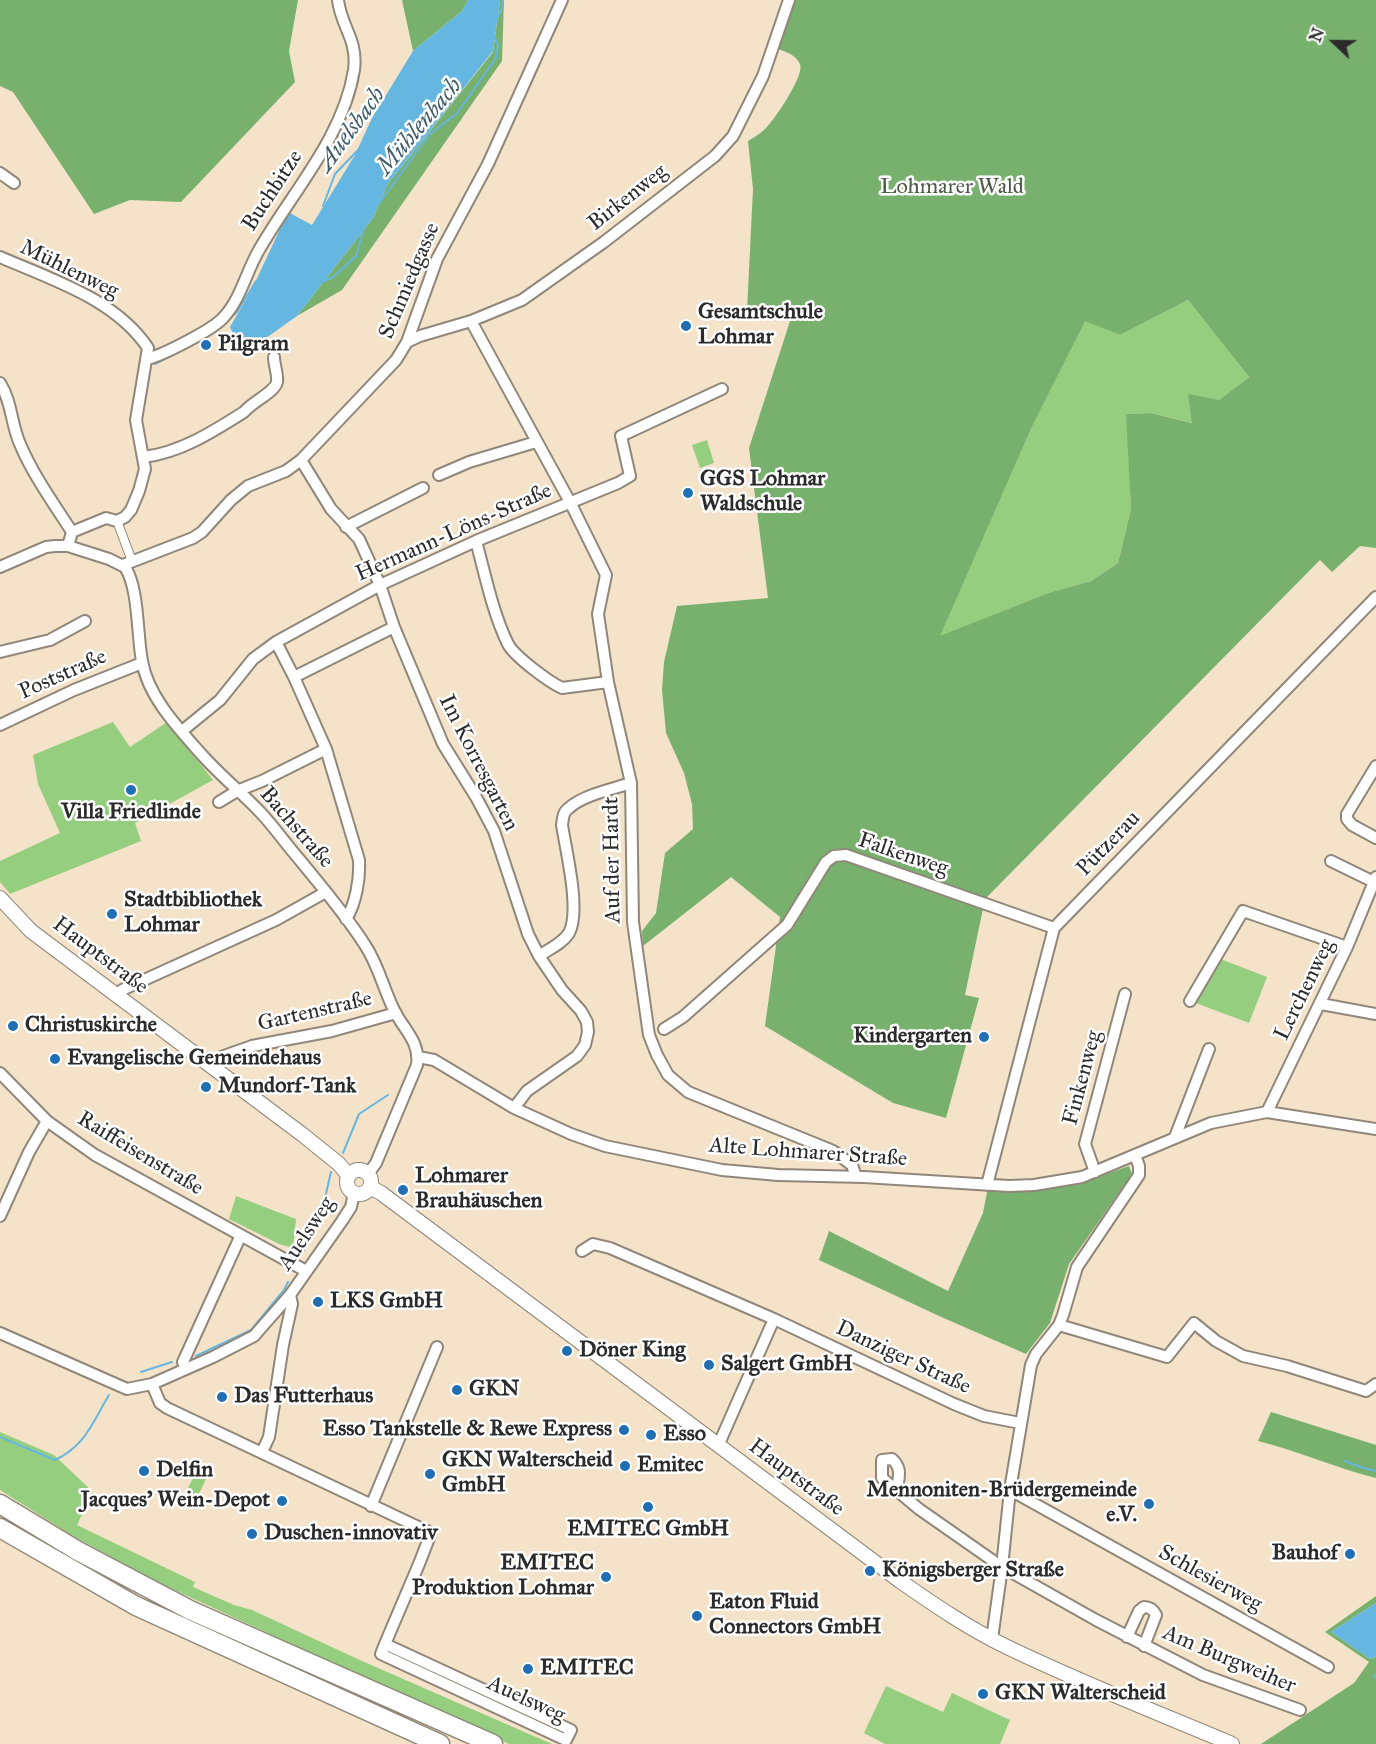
<!DOCTYPE html>
<meta charset="utf-8">
<style>
body{margin:0}
#map{position:relative;width:1376px;height:1744px;overflow:hidden;background:#f4e3c9;font-family:"IM FELL Great Primer",serif}
canvas{display:block}
.north{position:absolute;left:1304px;top:12px;width:60px;height:60px;-webkit-text-stroke:4px #fff;paint-order:stroke;rotate:292deg;font-size:16px;font-weight:700;line-height:24px;text-align:center;color:#2b2b2b}
.north::after{content:'';display:block;margin:auto;width:21px;height:27px;background:#2b2b2b;clip-path:polygon(50% 0,100% 100%,50% 72%,0 100%)}
</style>
<div id="map">
<canvas width="1376" height="1744"></canvas>
<div class="north">N</div>
</div>
<script>
const c = document.querySelector('canvas').getContext('2d');
c.lineJoin = 'round';
function paint(path, color) {
  c.fillStyle = color;
  c.fill(path, 'evenodd');
}
function strokePath(path, color, width, dash) {
  c.strokeStyle = color;
  c.lineWidth = width;
  c.lineCap = dash ? 'butt' : 'round';
  c.setLineDash(dash || []);
  c.stroke(path);
}
function label(font, color, halo, rows, align = 'center') {
  c.font = font + ' "IM FELL Great Primer",serif';
  c.lineWidth = 5;
  c.setLineDash([]);
  c.textBaseline = 'middle';
  c.strokeStyle = halo;
  c.fillStyle = color;
  for (const [text, x, y, turn = 0] of rows) {
    c.save();
    c.translate(x, y);
    c.rotate((+turn || 0) * Math.PI / 180);
    c.textAlign = isNaN(turn) ? turn : align;
    if (halo) c.strokeText(text, 0, 0);
    c.fillText(text, 0, 0);
    c.restore();
  }
}
paint(new Path2D(`
 M1188,300l61,77 -30,23 -26,23 -42,-10 -24,1 4,95 -13,54 -27,18 -43,12 -109,44 92,-208 54,-109 35,15z
 M707,440l7,23 -14,5 -8,-23z
 M113,722l17,25 37,-25 46,58 -78,43 6,18 -131,53 -10,-12v-21l60,-28 -22,-49 -5,-29z
 M1218,958l49,19 -18,46 -56,-21z
 M236,1196l60,23 -3,29 -14,-4 -50,-25z
 M0,1432l54,23 39,37 -16,33 118,57 -2,5 41,18 18,5 110,51 190,83h-43l-352,-162 -84,-46 -73,-46z
 M196,1472l11,5 -11,23 -11,-6z
 M886,1686l57,26 9,-19 58,27 -10,24h-115l-21,-11z`), '#96ce80');
paint(new Path2D(`
 M0,0h298l-9,51 6,31 -114,120 -51,-2 -36,14 -81,-122 -13,-6z
 M402,0h66l-6,11 -49,40z
 M500,0h4l-2,61 -160,229 -45,26 76,-98 14,-33 106,-133z
 M794,0h582v548l-16,-2 -28,26 -12,-12 -335,339 -20,96 14,3 -33,120 -53,-15 -128,-77 15,-109 -49,-40 -88,69 -1,-15 14,-18 9,-60 28,-24 -1,-25 -8,-31 -18,-40 -4,-43 2,-28 13,-56 91,-8 -19,-150 41,-127 -43,-11 6,-121 -5,-48c6,-4 12,-7 16,-11 10,-9 41,-55 36,-66 -5,-10 -15,-12 -24,-16zM1188,300l61,77 -30,23 -31,-6 4,29 -41,-10 -25,1 5,95 -13,54 -27,18 -43,12 -108,43 91,-207 54,-108 35,14z
 M1129,1166l3,8 -63,90 -19,59 -24,31 -87,-38 -120,-56 10,-29 119,60 35,-78 4,-21c32,-1 67,-1 98,-10 14,-5 29,-11 44,-16z
 M1271,1412l105,33v33c-40,-10 -78,-27 -118,-37z
 M1376,1596v7l-45,29 39,27 6,-3v88h-115l93,-61 15,-21 -44,-30z`), '#78b16e');
paint(new Path2D(`
 M468,0h32l-7,51 -106,134 -14,33 -76,98 -55,39 -12,-28 22,-38 36,-77 24,13 43,-70 17,-37 41,-67 49,-40z
 M1376,1603v53l-6,3 -39,-27z`), '#65b6e0');
strokePath(new Path2D(`
 M496,20l7,-13v-7
 M323,206l12,-32 24,-25
 M377,206l52,-71 28,-22 39,-55 2,-13 -4,-9
 M322,282l11,-5 23,-21 8,-28
 M228,320l9,-8 19,-31
 M155,364l23,-12
 M343,1153l16,-39 29,-19
 M313,1221l12,-23 6,-26
 M303,1252l5,-10 3,-16
 M196,1356l55,-26 33,-40 4,-8
 M141,1372l31,-10
 M0,1437l55,23c31,-15 37,-37 54,-65
 M1345,1461l15,6 16,4
 M1376,1675l-2,1 2,3`), '#65b6e0', 2);
const pedestrian = new Path2D(`
 M117,521l15,40`);
const minor = new Path2D(`
 M0,173l14,10
 M0,257c53,23 115,42 148,91l-12,72 9,49 -6,22 -8,19 -6,7 -8,4 -11,-3 -34,14 -4,14
 M471,321l99,181 36,73 -8,39 10,68 23,101 2,139 10,71 6,42 8,20 11,20 20,17 145,59 19,14 4,12
 M407,342l13,-6 51,-15 51,-21 82,-58 111,-86 18,-20 30,-60 26,-76
 M147,359c16,-4 65,-29 76,-41 18,-19 23,-46 36,-68 33,-58 84,-112 95,-180 4,-31 -13,-43 -16,-70
 M0,383c12,19 11,41 20,61 13,31 34,60 52,88
 M143,457c37,-4 71,-26 101,-45 8,-10 31,-20 33,-30 1,-8 -3,-17 -3,-25
 M301,460l30,49 28,30 21,46 14,42 49,117 33,53 18,34 34,103 11,22 23,34 19,21 6,11 1,10 -3,13 -8,11 -50,35 -13,17
 M439,475l30,-13 67,-20
 M346,527l77,-39
 M476,541c9,33 17,73 32,103 6,12 41,38 54,44l46,-6
 M123,565l70,-27 9,-6 29,-32 17,-14 38,-15 15,-11 95,-100 11,-18 30,-83 51,-95 74,-164
 M0,567l46,-20 9,-1h13l41,13 16,8c14,21 12,69 17,94 6,36 37,68 61,95 18,20 39,37 58,57 14,15 25,31 38,46 23,28 47,56 66,86 14,21 19,46 30,67 10,19 25,30 22,53l-41,98 -8,11
 M276,642l18,35 32,72 33,111c1,18 -3,44 -13,59
 M0,652l50,-12 35,-19
 M294,677l100,-50
 M0,725l74,-35 68,-27
 M182,731l38,-31 33,-41 23,-17 104,-57 96,-44 142,-58 12,-7 -9,-40 101,-47
 M1376,766l-29,48v5l5,6 24,13
 M219,802l18,-11 25,-10 64,-32
 M1331,861l43,21
 M539,956c10,-7 23,-12 30,-23 12,-22 -3,-82 -7,-108 1,-7 1,-13 7,-17 14,-13 44,-19 62,-25
 M119,997l3,-7 154,-70 50,-28
 M1190,1001l53,-90 104,36
 M1321,1004l55,10
 M664,1029l19,-12 104,-92 39,-63 8,-6 12,-1 208,73
 M418,1057l16,3 80,48 57,26 34,12 117,24 56,5 86,2 145,9 25,-1 48,-8 129,-54 56,-11 109,17
 M213,1067l8,-10 31,-11 80,-15 64,-18
 M0,1073l47,48 48,34 211,116
 M1267,1112l80,-165 29,-70
 M1175,1137l34,-88
 M1095,1172l-10,-28 40,-150
 M987,1185l67,-257 322,-331
 M0,1216l29,-64 18,-31
 M582,1251l11,-7 17,4 164,71 180,85 30,12 36,7
 M1059,1325l108,32 27,-34 22,18 27,15 44,10 79,25 10,-7
 M0,1333l127,56 25,-5 61,-27 41,-21 36,-41 52,-74 9,-14 3,-14
 M186,1369l-3,-7 58,-127
 M152,1384l8,19 7,5 264,125 -12,31 -34,80 -4,10 185,86 5,-10 -186,-86
 M718,1446l56,-127
 M262,1452l7,-15 14,-92 9,-41 -2,-9
 M897,1489c2,-13 5,-21 -5,-30l-10,1v18l37,31 83,58 94,53 107,55 97,35
 M1010,1490l318,177
 M371,1506l66,-159
 M1127,1637l12,-26 5,-4c6,0 9,2 12,8l-12,31
 M992,1639l10,-72 8,-77 21,-125 5,-11 23,-29 4,-10 14,-48 62,-92v-9l-4,-11`);
const secondary = new Path2D(`
 M0,898l31,33 272,204 36,29 10,12
 M347 1182a12 12 0 1 1 24 0a12 12 0 1 1-24 0Z
 M370,1187l11,6 519,388c33,23 68,47 105,65 74,36 151,66 227,98`);
const motorway = new Path2D(`
 M0,1504l78,47 112,59 303,134
 M0,1528l136,78 304,138`);
strokePath(pedestrian, '#90877a', 10);
strokePath(minor, '#90877a', 14);
strokePath(secondary, '#90877a', 16);
strokePath(motorway, '#90877a', 21);
strokePath(pedestrian, '#fff', 8);
strokePath(minor, '#fff', 10);
strokePath(secondary, '#fff', 14);
strokePath(motorway, '#fff', 18);
for (const [x, y, r, color] of [
 [686,326,6,"#1f6fb2"],
 [206,345,6,"#1f6fb2"],
 [688,493,6,"#1f6fb2"],
 [131,790,6,"#1f6fb2"],
 [112,914,6,"#1f6fb2"],
 [13,1026,6,"#1f6fb2"],
 [984,1037,6,"#1f6fb2"],
 [55,1059,6,"#1f6fb2"],
 [206,1087,6,"#1f6fb2"],
 [403,1190,6,"#1f6fb2"],
 [318,1302,6,"#1f6fb2"],
 [567,1351,6,"#1f6fb2"],
 [709,1365,6,"#1f6fb2"],
 [457,1390,6,"#1f6fb2"],
 [222,1397,6,"#1f6fb2"],
 [624,1430,6,"#1f6fb2"],
 [651,1435,6,"#1f6fb2"],
 [625,1466,6,"#1f6fb2"],
 [144,1471,6,"#1f6fb2"],
 [430,1474,6,"#1f6fb2"],
 [282,1501,6,"#1f6fb2"],
 [1149,1504,6,"#1f6fb2"],
 [648,1507,6,"#1f6fb2"],
 [252,1534,6,"#1f6fb2"],
 [1350,1554,6,"#1f6fb2"],
 [870,1571,6,"#1f6fb2"],
 [606,1577,6,"#1f6fb2"],
 [697,1616,6,"#1f6fb2"],
 [528,1669,6,"#1f6fb2"],
 [983,1694,6,"#1f6fb2"]
]) {
  const dot = new Path2D();
  dot.arc(x, y, r, 0, 2 * Math.PI);
  c.fillStyle = color;
  c.fill(dot);
  strokePath(dot, '#fff', 2);
}
label('22px', '#4b5c44', '#fff', [
 ["Lohmarer Wald",952,188]
]);
label('22px', '#2b2b2b', '#fff', [
 ["Buchbitze",273,191,-57],
 ["Birkenweg",628,198,-38],
 ["Mühlenweg",69,270,26],
 ["Schmiedgasse",410,281,-67],
 ["Hermann-Löns-Straße",454,533,-24],
 ["Poststraße",63,675,-24],
 ["Im Korresgarten",478,763,63],
 ["Bachstraße",296,828,49],
 ["Pützerau",1109,844,-46],
 ["Falkenweg",903,855,19],
 ["Auf der Hardt",613,860,-91],
 ["Hauptstraße",100,956,37],
 ["Lerchenweg",1305,990,-64],
 ["Gartenstraße",315,1012,-13],
 ["Finkenweg",1083,1078,-75],
 ["Alte Lohmarer Straße",808,1153,4],
 ["Raiffeisenstraße",140,1154,31],
 ["Auelsweg",307,1234,-56],
 ["Danziger Straße",903,1358,25],
 ["Hauptstraße",796,1478,37],
 ["Schlesierweg",1210,1579,29],
 ["Am Burgweiher",1229,1660,23],
 ["Auelsweg",526,1700,25]
]);
label('bold 22px', '#2b2b2b', '#fff', [
 ["Gesamtschule",698,313],
 ["Lohmar",698,338],
 ["Pilgram",218,345],
 ["GGS Lohmar",700,480],
 ["Waldschule",700,505],
 ["Villa Friedlinde",131,813,"center"],
 ["Stadtbibliothek",124,901],
 ["Lohmar",124,926],
 ["Christuskirche",25,1026],
 ["Kindergarten",972,1037,"right"],
 ["Evangelische Gemeindehaus",67,1059],
 ["Mundorf-Tank",218,1087],
 ["Lohmarer",415,1177],
 ["Brauhäuschen",415,1202],
 ["LKS GmbH",330,1302],
 ["Döner King",579,1351],
 ["Salgert GmbH",721,1365],
 ["GKN",469,1390],
 ["Das Futterhaus",234,1397],
 ["Esso Tankstelle & Rewe Express",612,1430,"right"],
 ["Esso",663,1435],
 ["GKN Walterscheid",442,1461],
 ["GmbH",442,1486],
 ["Emitec",637,1466],
 ["Delfin",156,1471],
 ["Mennoniten-Brüdergemeinde",1137,1491,"right"],
 ["e.V.",1137,1516,"right"],
 ["Jacques’ Wein-Depot",270,1501,"right"],
 ["EMITEC GmbH",648,1530,"center"],
 ["Duschen-innovativ",264,1534],
 ["Bauhof",1338,1554,"right"],
 ["EMITEC",594,1564,"right"],
 ["Produktion Lohmar",594,1589,"right"],
 ["Königsberger Straße",882,1571],
 ["Eaton Fluid",709,1603],
 ["Connectors GmbH",709,1628],
 ["EMITEC",540,1669],
 ["GKN Walterscheid",995,1694]
], 'left');
label('italic 24px', '#3f5c6a', '#fff', [
 ["Mühlenbach",420,127,-50],
 ["Auelsbach",352,130,-54]
]);
</script>
